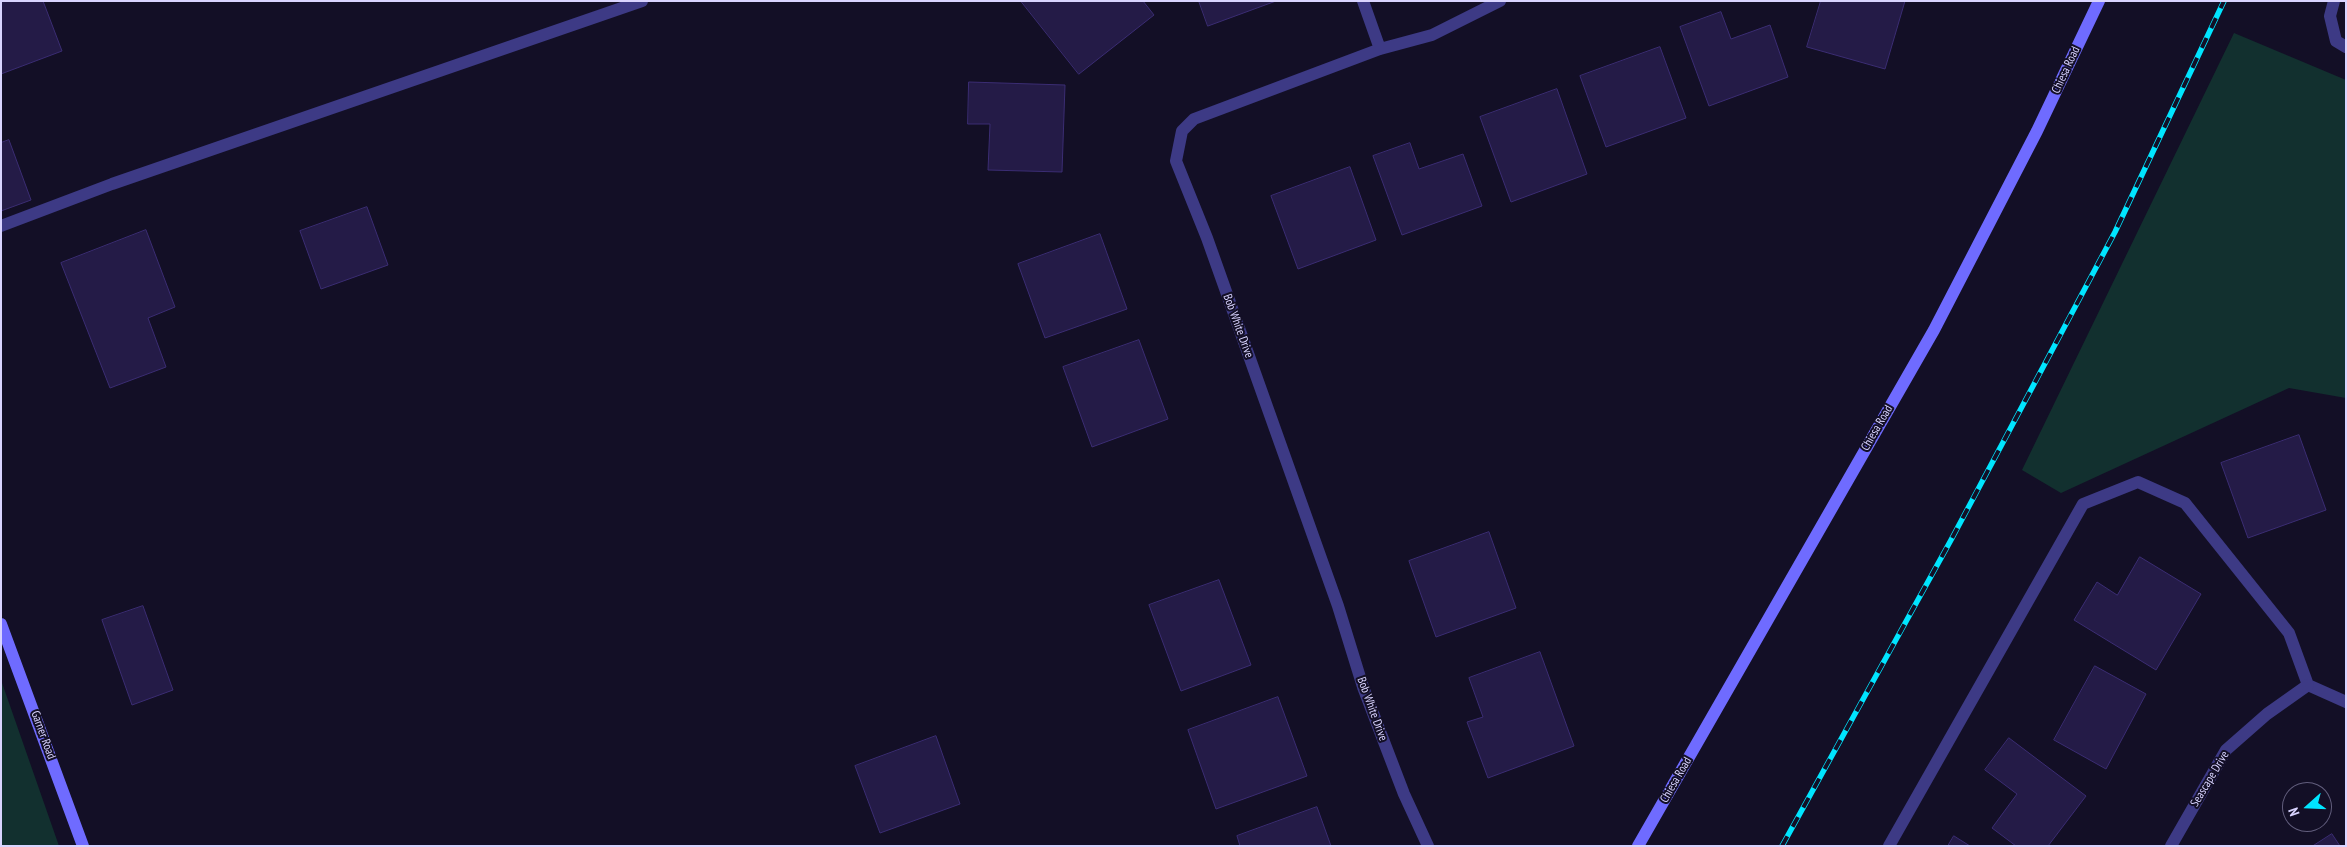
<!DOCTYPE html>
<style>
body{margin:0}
#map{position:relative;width:2347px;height:847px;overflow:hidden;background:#130f26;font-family:"PT Sans Narrow",sans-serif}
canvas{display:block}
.frame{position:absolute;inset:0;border:2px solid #d9d4ff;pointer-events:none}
.north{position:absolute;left:2282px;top:782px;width:50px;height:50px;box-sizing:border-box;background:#130f26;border:1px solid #625e7d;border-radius:50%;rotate:250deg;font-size:14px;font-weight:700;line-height:20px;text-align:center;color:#d9d4ff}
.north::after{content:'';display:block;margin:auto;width:18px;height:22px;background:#00e5ff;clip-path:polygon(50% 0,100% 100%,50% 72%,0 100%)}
</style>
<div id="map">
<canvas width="2347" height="847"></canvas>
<div class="frame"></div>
<div class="north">N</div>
</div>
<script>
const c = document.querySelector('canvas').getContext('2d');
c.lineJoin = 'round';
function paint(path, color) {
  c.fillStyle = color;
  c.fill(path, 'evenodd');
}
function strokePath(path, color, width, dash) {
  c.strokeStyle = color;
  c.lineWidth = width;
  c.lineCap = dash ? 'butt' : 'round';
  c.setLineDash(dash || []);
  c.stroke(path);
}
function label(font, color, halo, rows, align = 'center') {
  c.font = font + ' "PT Sans Narrow",sans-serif';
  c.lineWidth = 4;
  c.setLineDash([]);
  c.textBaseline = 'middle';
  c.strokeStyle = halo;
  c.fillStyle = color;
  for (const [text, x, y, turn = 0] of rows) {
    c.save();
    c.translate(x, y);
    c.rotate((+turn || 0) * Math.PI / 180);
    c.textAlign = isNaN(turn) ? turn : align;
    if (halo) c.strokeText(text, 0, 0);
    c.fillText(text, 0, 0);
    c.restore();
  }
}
paint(new Path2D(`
 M2234,33l112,47v318l-57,-10 -228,105 -39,-23z
 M1,680l58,166h-58z`), '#12302f');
const building = new Path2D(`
 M1,1h42l19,50 -61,23z
 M1021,1h122l11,14 -75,59z
 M1199,1h77l-68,25z
 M1821,1h84l-20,68 -78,-22z
 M1721,12l10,27 39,-14 18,52 -79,29 -29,-79z
 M1660,47l26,71 -80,29 -26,-71z
 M969,82l96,3 -3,87 -74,-2 2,-46h-22z
 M1557,89l30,85 -76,28 -31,-85z
 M9,140l22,60 -30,11v-68z
 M1410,143l9,26 44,-15 19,52 -80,29 -29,-79z
 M1350,167l26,73 -78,29 -27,-73z
 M367,207l21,58 -67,24 -21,-58z
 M146,230l29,77 -27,11 18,49 -56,21 -49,-125z
 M1100,234l27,75 -82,29 -27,-74z
 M1139,340l29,79 -76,28 -29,-80z
 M2299,435l27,75 -78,28 -27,-75z
 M1489,532l27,76 -80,29 -27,-76z
 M2140,557l61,37 -45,76 -82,-50 23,-38 20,13z
 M1219,580l32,85 -70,26 -32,-86z
 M143,606l30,84 -41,15 -30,-85z
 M1540,652l34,94 -86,32 -21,-56 16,-5 -14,-39z
 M2095,666l51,28 -40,75 -52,-29z
 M1278,697l29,79 -91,33 -28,-79z
 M936,736l24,68 -80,29 -25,-67z
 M2009,738l77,58 -38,50h-32l-24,-18 25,-34 -32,-24z
 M1317,807l14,39h-91l-3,-10z
 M2332,834l8,12h-27z
 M1954,836l16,10h-22z`);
paint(building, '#241b47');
strokePath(building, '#3b2d73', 1);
strokePath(new Path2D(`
 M2334,1l-4,15 6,25 10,6
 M1,226l111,-42 530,-183
 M1889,846l194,-342 55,-22 47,21 104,130 19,52 38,17`), '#3d3a85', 12);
strokePath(new Path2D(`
 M1363,1l17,48
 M1428,846l-24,-52 -41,-107 -25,-81 -131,-368 -31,-77 6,-30 12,-12 186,-70 52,-14 68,-34
 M2171,846l55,-96 41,-36 41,-29`), '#3d3a85', 12);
strokePath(new Path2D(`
 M1,624l82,222
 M1638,846l296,-516 103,-199 62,-130`), '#6f6bff', 12);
const rail = new Path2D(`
 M1782,846l169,-306 164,-308 109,-231`);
strokePath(rail, '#00e5ff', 5.5);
strokePath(rail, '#130f26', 4, [11]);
label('12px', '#d9d4ff', '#130f26', [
 ["Chiesa Road",2066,70,-65],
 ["Bob White Drive",1238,326,70],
 ["Chiesa Road",1877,428,-60],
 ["Bob White Drive",1372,709,70],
 ["Garner Road",43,735,70],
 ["Seascape Drive",2210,779,-59],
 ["Chiesa Road",1676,780,-60]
]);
</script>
